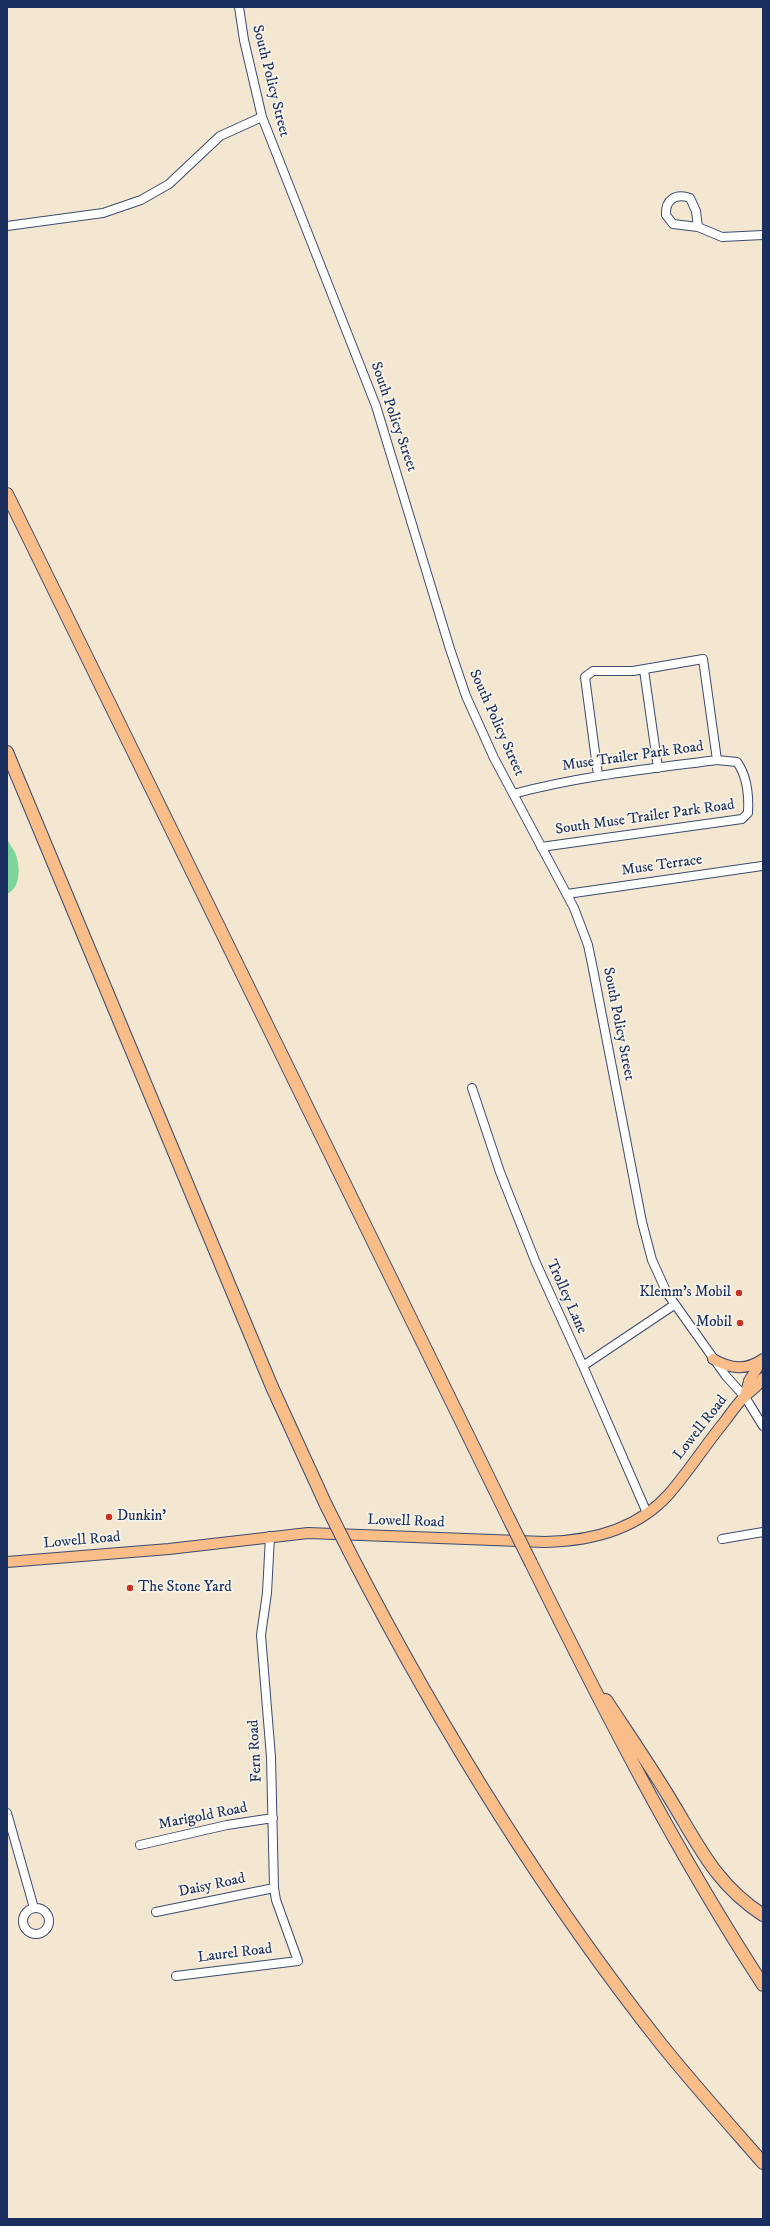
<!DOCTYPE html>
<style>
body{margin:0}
#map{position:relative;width:770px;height:2226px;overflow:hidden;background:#f4e7d1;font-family:"IM FELL DW Pica",serif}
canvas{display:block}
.frame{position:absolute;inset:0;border:8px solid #1b2f5e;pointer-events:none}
</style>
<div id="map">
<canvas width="770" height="2226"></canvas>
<div class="frame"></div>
</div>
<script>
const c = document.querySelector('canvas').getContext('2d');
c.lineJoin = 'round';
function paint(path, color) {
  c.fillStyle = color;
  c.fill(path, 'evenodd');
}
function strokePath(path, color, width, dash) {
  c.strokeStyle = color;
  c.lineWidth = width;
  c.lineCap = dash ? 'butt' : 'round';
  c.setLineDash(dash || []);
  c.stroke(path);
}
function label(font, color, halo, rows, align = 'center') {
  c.font = font + ' "IM FELL DW Pica",serif';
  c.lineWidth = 3.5;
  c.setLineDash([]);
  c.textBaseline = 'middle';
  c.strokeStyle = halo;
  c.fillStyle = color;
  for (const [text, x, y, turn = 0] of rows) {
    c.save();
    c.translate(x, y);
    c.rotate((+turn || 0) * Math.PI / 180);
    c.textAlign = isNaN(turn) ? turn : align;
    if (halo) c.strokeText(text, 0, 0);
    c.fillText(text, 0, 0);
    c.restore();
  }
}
paint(new Path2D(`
 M7,838c2,7 7,11 9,17 4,12 5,33 -9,39z`), '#7cd498');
const minor = new Path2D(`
 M239,7l5,33 18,77 114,289 74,243 16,47 28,62 80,150 14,37 4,19 50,258 10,38 15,33 59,83 19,21 18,29
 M7,226l96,-13 38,-13 28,-16 51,-48 42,-19
 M698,227l-2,-16 -6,-13c-15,-5 -25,2 -24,17l7,9 25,3 24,10 41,-2
 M644,670l14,98
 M513,794c67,-18 135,-25 204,-34l-14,-101 -70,12h-40l-8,6 13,98
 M541,847l201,-28 6,-6c1,-17 -1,-37 -11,-51l-20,-2
 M567,894l195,-28
 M472,1088l28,84 36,91 47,103 64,147
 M583,1366l91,-61
 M722,1539l41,-7
 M7,1813l27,95
 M140,1845l87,-20 46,-7
 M23 1921a13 13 0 1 1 26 0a13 13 0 1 1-26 0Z
 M156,1912l118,-24
 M176,1976l122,-15 -22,-61 -2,-12 -3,-131 -10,-122 6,-42 3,-57`);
const major = new Path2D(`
 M713,1359c18,10 33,12 50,0
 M745,1397l4,-16 13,-21
 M7,1562l162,-13 139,-16 237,9c46,-1 92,-12 124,-48 20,-23 37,-50 56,-73 6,-8 12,-17 19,-24 7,-7 14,-10 19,-19`);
const highway = new Path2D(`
 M7,494l501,1023
 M7,752l265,635 54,118
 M349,1551c89,173 192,341 312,493 33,41 68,80 102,119
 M531,1563c71,144 144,287 232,422
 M606,1700c21,32 43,64 63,97 29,47 46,87 94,118`);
strokePath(minor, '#3c4b6f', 10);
strokePath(major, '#3c4b6f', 12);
strokePath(highway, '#3c4b6f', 14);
strokePath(minor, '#fff', 8);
strokePath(major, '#f8bd88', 10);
strokePath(highway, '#f8bd88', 12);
const highwayBridge = new Path2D(`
 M326,1505l23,46
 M508,1517l23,46`);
strokePath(highwayBridge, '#3c4b6f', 14, []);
strokePath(highwayBridge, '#f8bd88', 12);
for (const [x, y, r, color] of [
 [739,1293,4,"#c8321e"],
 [740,1323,4,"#c8321e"],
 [109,1517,4,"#c8321e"],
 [130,1588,4,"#c8321e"]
]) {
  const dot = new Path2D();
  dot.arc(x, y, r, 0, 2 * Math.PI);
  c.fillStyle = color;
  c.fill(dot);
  strokePath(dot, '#f7f3e8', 1.5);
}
label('15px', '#1b2f5e', '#f7f3e8', [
 ["South Policy Street",270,81,76],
 ["South Policy Street",393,417,71],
 ["South Policy Street",496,723,66],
 ["Muse Trailer Park Road",633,757,-8],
 ["South Muse Trailer Park Road",645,818,-8],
 ["Muse Terrace",662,866,-8],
 ["South Policy Street",618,1024,79],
 ["Trolley Lane",566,1297,66],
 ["Lowell Road",701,1428,-52],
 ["Lowell Road",406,1522,2],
 ["Lowell Road",82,1541,-5],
 ["Fern Road",256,1751,-93],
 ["Marigold Road",203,1817,-11],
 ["Daisy Road",212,1886,-12],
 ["Laurel Road",235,1954,-7]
]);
label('15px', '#1b2f5e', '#f7f3e8', [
 ["Klemm's Mobil",731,1293],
 ["Mobil",732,1323],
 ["Dunkin'",117,1517,"left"],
 ["The Stone Yard",138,1588,"left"]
], 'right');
</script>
